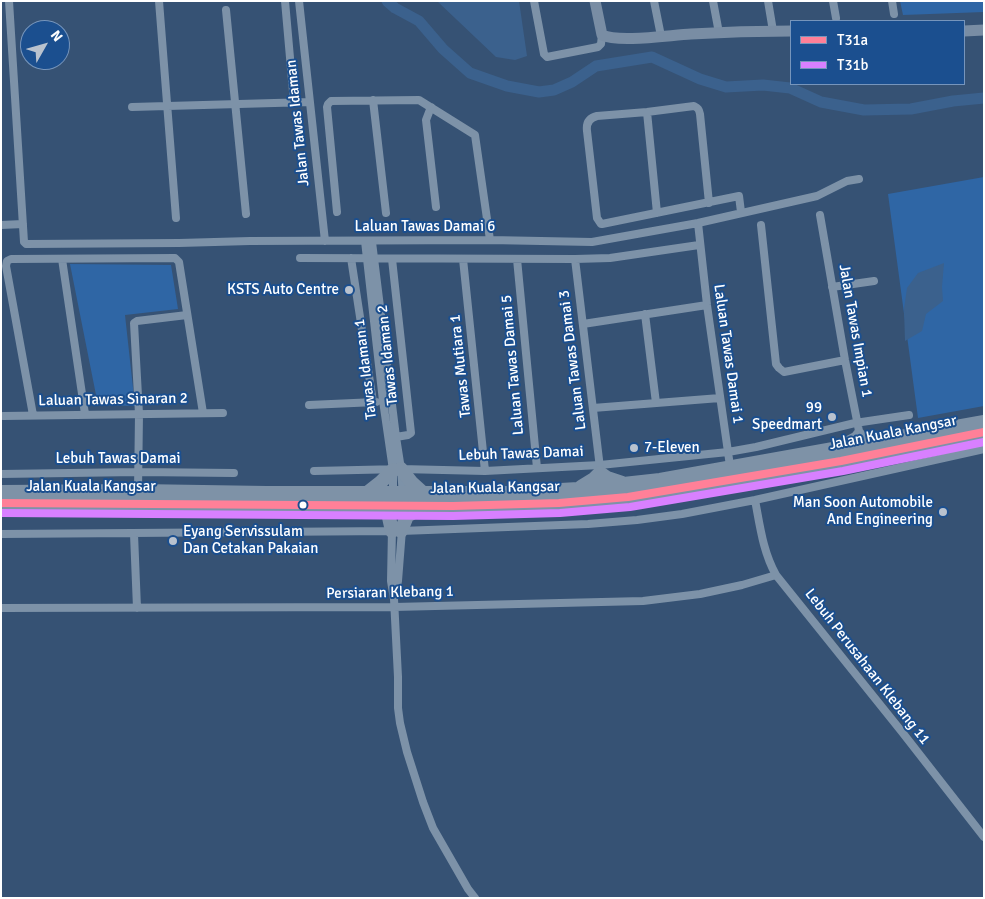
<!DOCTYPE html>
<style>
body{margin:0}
#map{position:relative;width:985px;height:899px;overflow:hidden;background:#365274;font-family:Signika,sans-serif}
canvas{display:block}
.frame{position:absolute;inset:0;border:2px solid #fff;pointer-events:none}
.legend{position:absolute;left:790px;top:20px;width:175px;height:65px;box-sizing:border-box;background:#1b4f8f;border:1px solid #7695bc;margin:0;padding:6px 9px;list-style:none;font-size:15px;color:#fff}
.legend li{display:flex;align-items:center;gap:10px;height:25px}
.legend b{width:25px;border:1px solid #7695bc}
.north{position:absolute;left:20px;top:20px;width:50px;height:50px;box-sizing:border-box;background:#1b4f8f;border:1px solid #7695bc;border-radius:50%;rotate:52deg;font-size:14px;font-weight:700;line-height:20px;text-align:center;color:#fff}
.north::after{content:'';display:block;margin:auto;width:18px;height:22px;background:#b9c2ce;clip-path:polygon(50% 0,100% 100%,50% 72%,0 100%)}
</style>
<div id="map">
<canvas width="985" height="899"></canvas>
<div class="frame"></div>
<ul class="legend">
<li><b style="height:6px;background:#ff8098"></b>T31a</li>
<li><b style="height:6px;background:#d880ff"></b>T31b</li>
</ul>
<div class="north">N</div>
</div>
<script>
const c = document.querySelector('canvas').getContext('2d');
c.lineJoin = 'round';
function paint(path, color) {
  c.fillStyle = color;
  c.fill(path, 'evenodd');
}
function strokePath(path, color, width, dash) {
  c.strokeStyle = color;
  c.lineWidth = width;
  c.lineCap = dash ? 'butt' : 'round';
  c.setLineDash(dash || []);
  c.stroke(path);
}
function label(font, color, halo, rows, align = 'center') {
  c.font = font + ' Signika,sans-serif';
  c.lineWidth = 4;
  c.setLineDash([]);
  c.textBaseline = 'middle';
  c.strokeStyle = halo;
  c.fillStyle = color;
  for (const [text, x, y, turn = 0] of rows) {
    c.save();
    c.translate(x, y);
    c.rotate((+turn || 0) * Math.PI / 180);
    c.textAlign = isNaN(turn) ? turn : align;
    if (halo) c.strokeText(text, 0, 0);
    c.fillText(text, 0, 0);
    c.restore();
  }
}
paint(new Path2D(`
 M900,1h83l1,11 -81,3z
 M984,177v229l-66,12 -30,-224z
 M70,264l101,1 7,44 -53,6 10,91 -37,-1z`), '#2f66a5');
paint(new Path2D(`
 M437,1h82l8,55 -12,4 -19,-3z
 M944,263l-2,24 1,14 -17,13 -4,17 -17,10 -1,-32 3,-21 11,-15z`), '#3b618d');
strokePath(new Path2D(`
 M387,1l8,7 24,13 24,28 27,24 37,13 32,6 15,-2 18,-8 24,-16 56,-9 48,22 26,8 37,-2 27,3 31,14 43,8 47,-1 42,-8 31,-3`), '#3b618d', 11);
strokePath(new Path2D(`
 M9,1l15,241 2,2 153,-1 71,-2 240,-1 102,2 106,-19 119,-27 30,-15 12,-2
 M159,1l17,217
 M285,1l9,102
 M299,1l26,240
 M534,1l10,53 3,3 51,-10 3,-3 1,-9
 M654,1l7,35
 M713,1l6,32
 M768,1l5,30
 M833,1l3,17
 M892,1l2,13
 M226,10l20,204
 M373,100l13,113
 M132,107l178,-5
 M431,107l-5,13 10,87
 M647,112l10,101
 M709,203l-9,-89c-1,-5 -2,-6 -6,-8l-47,6 -50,4c-8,2 -11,7 -10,15l10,87 4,6h1l137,-28 2,16
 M337,212l-10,-105 1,-3 3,-3 88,-1 56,35 15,105
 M820,215l25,145 14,71 3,4 13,5
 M698,223l9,82 23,161
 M1,225l22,-1
 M761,225l15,139 3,4 5,4 61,-12
 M365,241l18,160 10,69v25
 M372,242l24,195 5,32 2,27
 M300,258l275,1 35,-1 89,-13
 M351,258l22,144
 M62,259l23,155
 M392,259l19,174 -3,2 -12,2
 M463,259l22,212
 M517,259l20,209
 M575,259l25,209
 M832,287l42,-6
 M645,314l11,89
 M583,324l124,-19
 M309,405l67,-3
 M593,408l127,-10
 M33,415l-27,-149 1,-5 4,-2 164,-1 4,4 24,151
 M3,416l220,-3
 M840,444l15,-8 4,-5
 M314,471l87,-2 84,2 115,-6 128,-13 28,-5 99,-24 54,-8
 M1,474l137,-2 96,1
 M138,491l1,-77 -5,-91 3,-2 50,-6
 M755,500c5,26 8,52 21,75l126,157 82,105
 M392,529l-1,52 3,18 4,78v31l2,15 7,29 16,50 10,26 35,61 7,9
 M401,531l187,-7 49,-4 45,-6 73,-14 229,-51
 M1,534l391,-3
 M134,534l3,74
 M395,595l3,-14 4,-51
 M1,608l393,-1 249,-6 57,-7 42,-9 34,-10`), '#7d92a8', 8);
strokePath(new Path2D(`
 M595,1l7,34c17,8 68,0 89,-1 33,-2 67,-3 100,-3
 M964,31l20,-1`), '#798da4', 11);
strokePath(new Path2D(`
 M401,469l11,14 11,10
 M581,487l13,-8 6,-6 7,5 15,5
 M1,492l137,-1 129,2h242l69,-4 82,-9 324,-58
 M367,493l14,-11 12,-12
 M1,503c116,0 232,1 348,2 91,1 188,4 279,-8l213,-36 143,-29
 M381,505l7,8 4,18
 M401,531l6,-15 18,-10`), '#7e92a7', 14);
strokePath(new Path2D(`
 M1,503l452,3 106,-3 69,-6 213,-36 143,-29`), '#ff8098', 8);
strokePath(new Path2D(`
 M1,513l452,3 107,-3 70,-6 213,-36 141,-29`), '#d880ff', 8);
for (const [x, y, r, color] of [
 [349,290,5,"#b9c2ce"],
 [832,417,5,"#b9c2ce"],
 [634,448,5,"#b9c2ce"],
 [303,505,4.5,"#fff"],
 [943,512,5,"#b9c2ce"],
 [173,541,5,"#b9c2ce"]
]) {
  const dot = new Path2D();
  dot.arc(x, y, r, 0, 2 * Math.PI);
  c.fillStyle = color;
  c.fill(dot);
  strokePath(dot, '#1b4f8f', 2);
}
label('15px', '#fff', '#1b4f8f', [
 ["Jalan Tawas Idaman",298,123,-96],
 ["Laluan Tawas Damai 6",425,227],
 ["Jalan Tawas Impian 1",855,331,80],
 ["Laluan Tawas Damai 1",728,354,82],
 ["Tawas Idaman 2",388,355,-96],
 ["Laluan Tawas Damai 3",573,360,-97],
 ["Laluan Tawas Damai 5",513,365,-95],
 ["Tawas Mutiara 1",461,366,-96],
 ["Tawas Idaman 1",366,369,-97],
 ["Laluan Tawas Sinaran 2",113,400,-1],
 ["Jalan Kuala Kangsar",893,433,-11],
 ["Lebuh Tawas Damai",521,454,-2],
 ["Lebuh Tawas Damai",118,459],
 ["Jalan Kuala Kangsar",91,487],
 ["Jalan Kuala Kangsar",495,488,-1],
 ["Persiaran Klebang 1",390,593,-1],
 ["Lebuh Perusahaan Klebang 11",867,667,52]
]);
label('15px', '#fff', '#1b4f8f', [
 ["KSTS Auto Centre",339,290],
 ["99",822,408],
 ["Speedmart",822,425],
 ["7-Eleven",644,448,"left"],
 ["Man Soon Automobile",933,503],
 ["And Engineering",933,520],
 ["Eyang Servissulam",183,532,"left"],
 ["Dan Cetakan Pakaian",183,549,"left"]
], 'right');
</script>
